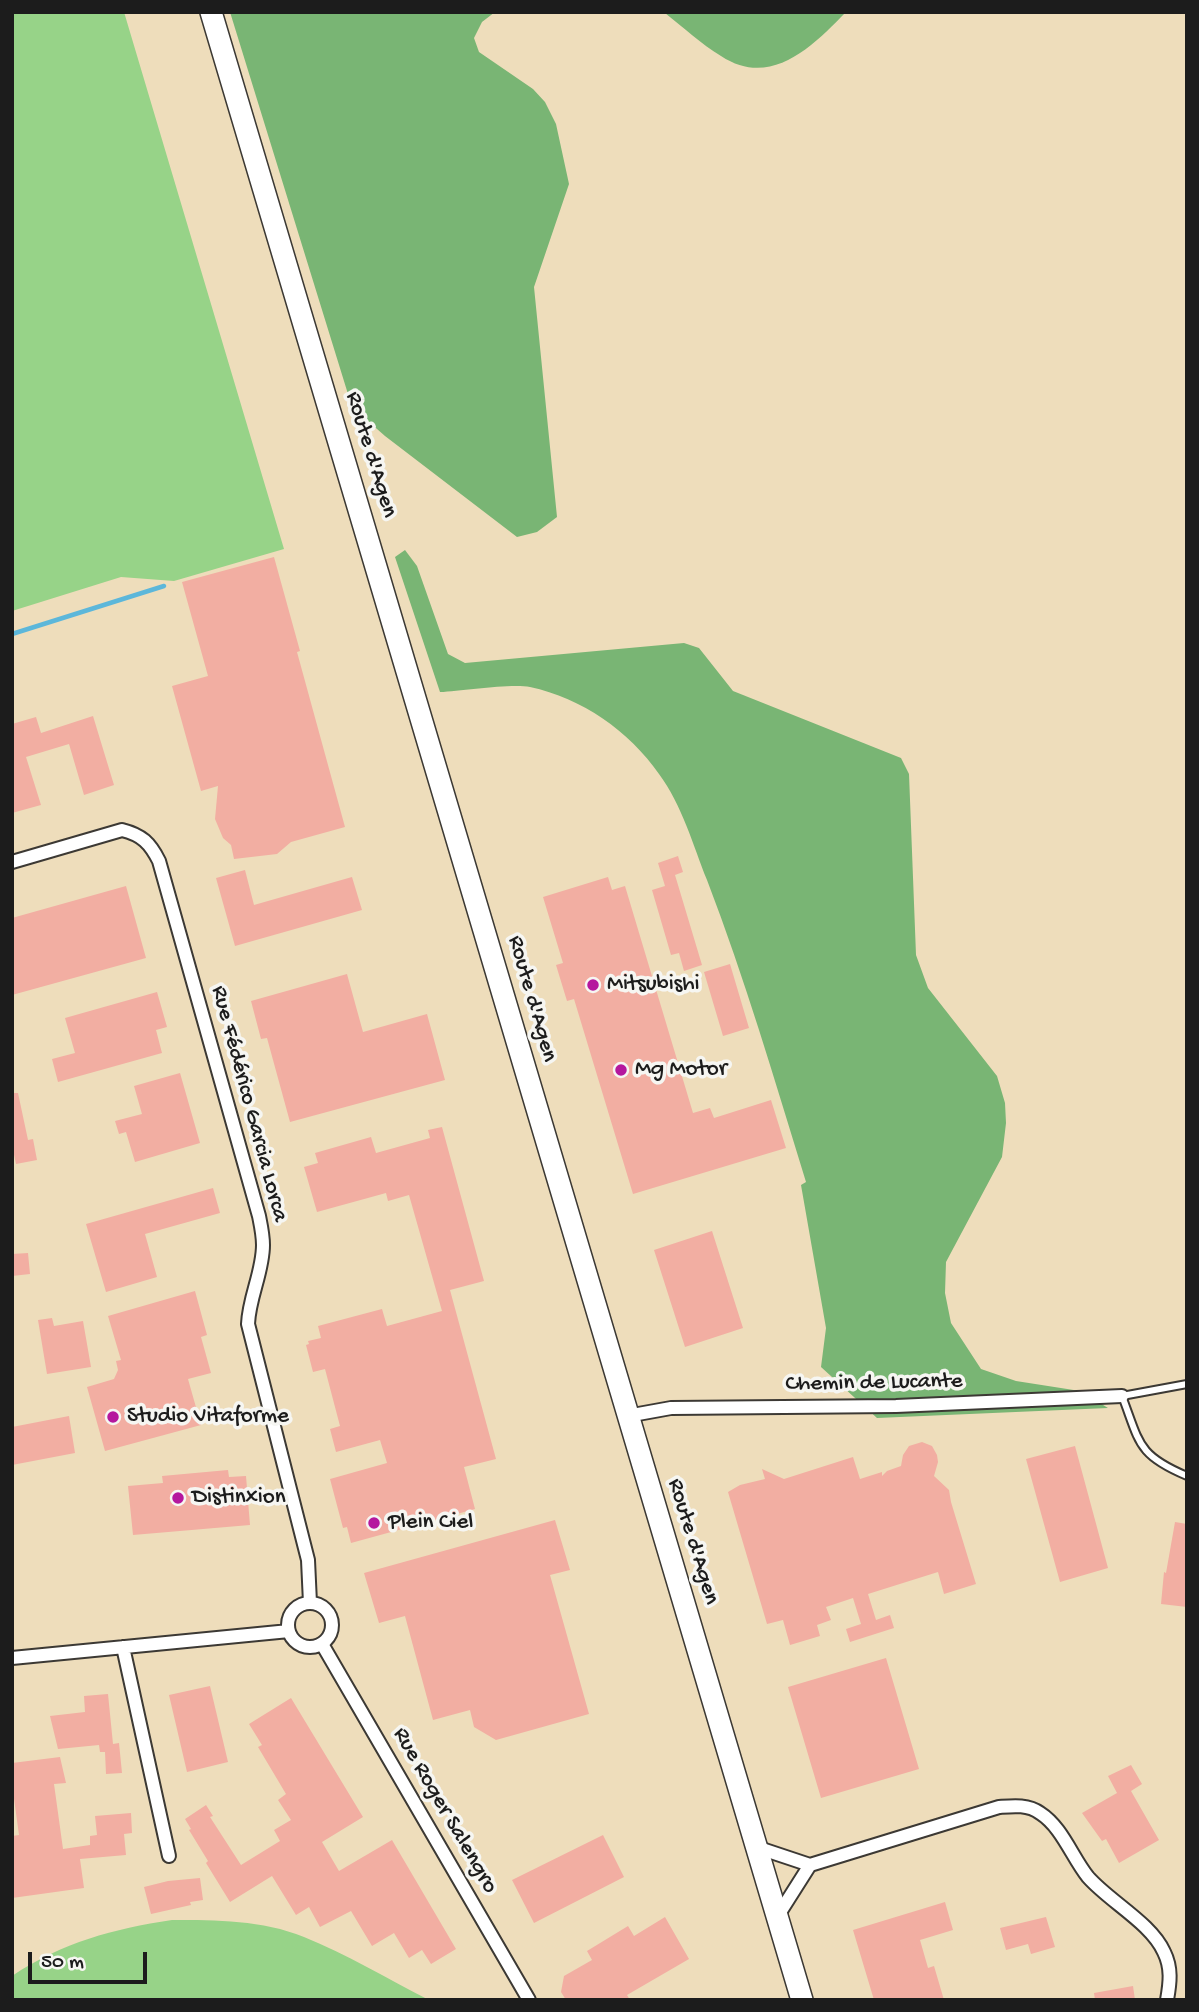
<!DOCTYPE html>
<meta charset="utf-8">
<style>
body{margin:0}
#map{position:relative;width:1199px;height:2012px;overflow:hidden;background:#edb;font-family:"Gochi Hand",sans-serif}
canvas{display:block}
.frame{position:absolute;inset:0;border:14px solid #1c1c1c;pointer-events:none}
.scale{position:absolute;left:28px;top:1952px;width:119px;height:32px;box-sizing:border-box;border:4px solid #1c1c1c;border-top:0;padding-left:9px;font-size:21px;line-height:24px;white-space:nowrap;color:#1c1c1c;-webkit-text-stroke:5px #f6f6f2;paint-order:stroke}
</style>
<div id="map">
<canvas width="1199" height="2012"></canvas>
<div class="frame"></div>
<div class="scale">50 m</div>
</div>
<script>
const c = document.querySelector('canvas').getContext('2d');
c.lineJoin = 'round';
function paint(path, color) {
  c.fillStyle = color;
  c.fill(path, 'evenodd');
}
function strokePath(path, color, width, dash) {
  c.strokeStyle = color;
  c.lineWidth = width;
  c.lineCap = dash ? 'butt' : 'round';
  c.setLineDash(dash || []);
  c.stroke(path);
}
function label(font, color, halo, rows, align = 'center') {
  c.font = font + ' "Gochi Hand",sans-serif';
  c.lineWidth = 7;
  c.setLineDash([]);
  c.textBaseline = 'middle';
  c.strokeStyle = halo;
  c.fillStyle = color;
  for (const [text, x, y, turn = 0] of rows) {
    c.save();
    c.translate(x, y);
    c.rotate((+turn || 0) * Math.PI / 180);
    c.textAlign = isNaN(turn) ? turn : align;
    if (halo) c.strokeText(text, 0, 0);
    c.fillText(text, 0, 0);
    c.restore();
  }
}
paint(new Path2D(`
 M12,12h112l160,537 -110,32 -53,-4 -109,34z
 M172,1920c45,0 90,0 132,17 42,17 84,42 125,63h-417v-24c51,-34 101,-47 160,-56z`), '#97d388');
paint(new Path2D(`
 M230,12h265l-13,10 -8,16 5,14 54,37 12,13 11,22 13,60 -35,103 23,230 -20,15 -20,5 -132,-101 -33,-29z
 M657,12h189c-33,34 -75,77 -125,44 -20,-12 -38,-29 -56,-43z
 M405,550l12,16 31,88 17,9 219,-20 15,5 34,43 168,67 8,16 7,181 12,33 69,88 8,27 1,20 -4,34 -56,105 -1,31 6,30 30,46 35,12 64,10 28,17 -231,10 -56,-51 5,-39 -25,-143 5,-3c-31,-101 -61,-203 -99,-302 -14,-35 -25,-75 -48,-106 -30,-43 -77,-76 -129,-87 -18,-4 -68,4 -90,5l-45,-135z`), '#79b574');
strokePath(new Path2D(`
 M12,634l152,-48`), '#5cb7da', 4.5);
paint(new Path2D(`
 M274,557l26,94 -3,1 48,175 -54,15 -14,12 -43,5 -3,-14 -8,-7 -8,-19 3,-33 -17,5 -29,-105 36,-10 -26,-94z
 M93,716l21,69 -30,10 -15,-51 -43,13 15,48 -29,8v-89l24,-7 5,16z
 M678,856l5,16 -8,3 27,90 -18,6 -5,-18 -8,2 -19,-65 13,-4 -7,-23z
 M245,870l9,35 98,-28 10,33 -127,36 -19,-68z
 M608,877l4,13 13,-4 68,227 17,-5 4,10 57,-18 15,48 -153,46 -59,-195 -7,2 -11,-36 7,-2 -20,-66z
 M126,886l20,72 -134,37v-77z
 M730,964l19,64 -26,8 -19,-64z
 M347,974l16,58 64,-18 18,66 -155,42 -23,-84 -6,1 -10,-38z
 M157,992l10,35 -11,3 6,23 -104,29 -6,-23 23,-6 -10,-35z
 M180,1073l20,70 -65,19 -9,-30 -7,2 -4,-13 27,-7 -8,-28z
 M12,1093h6l10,47 5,-1 4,21 -21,4 -4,-19z
 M442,1127l42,154 -34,9 46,169 -32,8 11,42 -124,34 -4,-16 -4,1 -13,-49 57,-16 -7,-23 -44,12 -6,-23 10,-3 -15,-57 -12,3 -7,-27 3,-1 -1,-3 13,-3 -3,-12 64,-17 5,17 55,-15 -33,-116 -21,6 -2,-8 -69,19 -13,-45 14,-4 -3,-10 56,-16 5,16 54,-15 -2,-8z
 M213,1188l7,25 -75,21 12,43 -51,15 -20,-68z
 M712,1231l31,97 -58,19 -31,-97z
 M28,1253l2,21 -18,2v-22z
 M195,1291l12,44 -6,2 10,36 -23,6 13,46 -96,26 -18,-64 27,-8 4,-9 -2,-9 5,-1 -13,-44z
 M52,1318l2,8 29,-5 8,46 -44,7 -9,-54z
 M69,1416l6,37 -63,12v-38z
 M922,1442l10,4 5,9 1,7 -4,14 15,14 2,12 25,82 -32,10 -6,-22 -70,22 8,26 14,-5 4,13 -44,14 -4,-13 15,-5 -8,-26 -27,9 5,13 -14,5 3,11 -30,9 -7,-25 -16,4 -39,-132 12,-7 25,-6 -3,-10 22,10 69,-22 7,22 22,-7v4l5,-5 14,-5 2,-11 6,-9z
 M1075,1446l33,122 -48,14 -34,-123z
 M228,1470l1,7 17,-1 4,49 -117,10 -5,-49 35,-3 -1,-7z
 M555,1520l15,50 -20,5 39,139 -93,26 -22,-13 -4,-17 -37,10 -28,-104 -26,7 -15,-50z
 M1175,1522l12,2v83l-26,-3 3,-32 2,1z
 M886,1658l33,111 -98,29 -33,-111z
 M210,1686l18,76 -41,10 -18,-77z
 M108,1694l5,50 6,-1 3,30 -16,1 -1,-22h-5l-1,-7 -41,4 -8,-33 35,-4 -1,-16z
 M291,1698l72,119 -41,25 17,29 53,-31 64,109 -25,15 -9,-14 -13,8 -15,-25 -22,13 -21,-35 -31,16 -11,-20 -13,8 -24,-39 -42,26 -24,-39 2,-2 -19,-31 2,-1 -6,-10 21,-14 7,11 -3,1 31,48 39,-24 -6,-11 17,-10 -13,-20 8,-6 -28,-47 4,-2 -13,-21z
 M60,1757l6,26 -12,1 9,65 27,-4v-9l7,-1 -2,-19 36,-3 1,20 -8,1 2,21 -46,4 4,29 -72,10v-62l7,-1 -7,-51v-21z
 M1131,1765l11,19 -11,7 28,49 -40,23 -13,-24 -4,2 -20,-28 35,-20 -9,-17z
 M603,1835l21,42 -90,46 -22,-43z
 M200,1878l3,22 -13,2 1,3 -40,9 -7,-27 24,-6z
 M945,1902l8,28 -33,10 8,28 6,-2 10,34h-70l-21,-70z
 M665,1917l24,42 -62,36 3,5h-64l-5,-8 3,-16 28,-16 -5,-9 41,-25 6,10z
 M1046,1917l9,30 -24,7 -3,-10 -22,6 -6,-22z
 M1133,1986l2,14h-40l-1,-7z`), '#f2aea2');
const lane = new Path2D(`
 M1187,1384l-65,12c18,47 15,59 65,80`);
const street = new Path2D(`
 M12,862l110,-32c20,5 28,13 37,31l100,355c2,10 4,19 4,29 0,27 -14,52 -15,79l60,236 2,43
 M627,1416l44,-8 225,-2 226,-10
 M288 1625a22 22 0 1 1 44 0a22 22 0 1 1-44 0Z
 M322,1644l207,356
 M123,1647l46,209
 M12,1658l277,-27
 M756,1847l54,18 189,-58c13,-1 29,-3 41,6 22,14 32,44 48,64 22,25 63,46 76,75 8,16 6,31 3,48
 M777,1917l33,-52`);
const primary = new Path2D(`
 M211,12l591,1988`);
strokePath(lane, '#3c3934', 10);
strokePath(street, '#3c3934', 16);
strokePath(primary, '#3c3934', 24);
strokePath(lane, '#fff', 6);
strokePath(street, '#fff', 12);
strokePath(primary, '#fff', 21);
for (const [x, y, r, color] of [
 [593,985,7,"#b5179e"],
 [621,1070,7,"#b5179e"],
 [113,1417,7,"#b5179e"],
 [178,1498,7,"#b5179e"],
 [374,1523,7,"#b5179e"]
]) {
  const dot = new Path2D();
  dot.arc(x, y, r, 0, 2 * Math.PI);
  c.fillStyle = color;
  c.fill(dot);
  strokePath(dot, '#f6f6f2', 2.5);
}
label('23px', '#1c1c1c', '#f6f6f2', [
 ["Route d'Agen",370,455,73],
 ["Route d'Agen",531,999,74],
 ["Rue Fédérico Garcia Lorca",248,1104,75],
 ["Chemin de Lucante",874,1384,-1],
 ["Route d'Agen",692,1542,73],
 ["Rue Roger Salengro",444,1811,60]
]);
label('23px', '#1c1c1c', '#f6f6f2', [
 ["Mitsubishi",607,985],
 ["Mg Motor",635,1070],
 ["Studio Vitaforme",127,1417],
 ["Distinxion",192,1498],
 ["Plein Ciel",388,1523]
], 'left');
</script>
